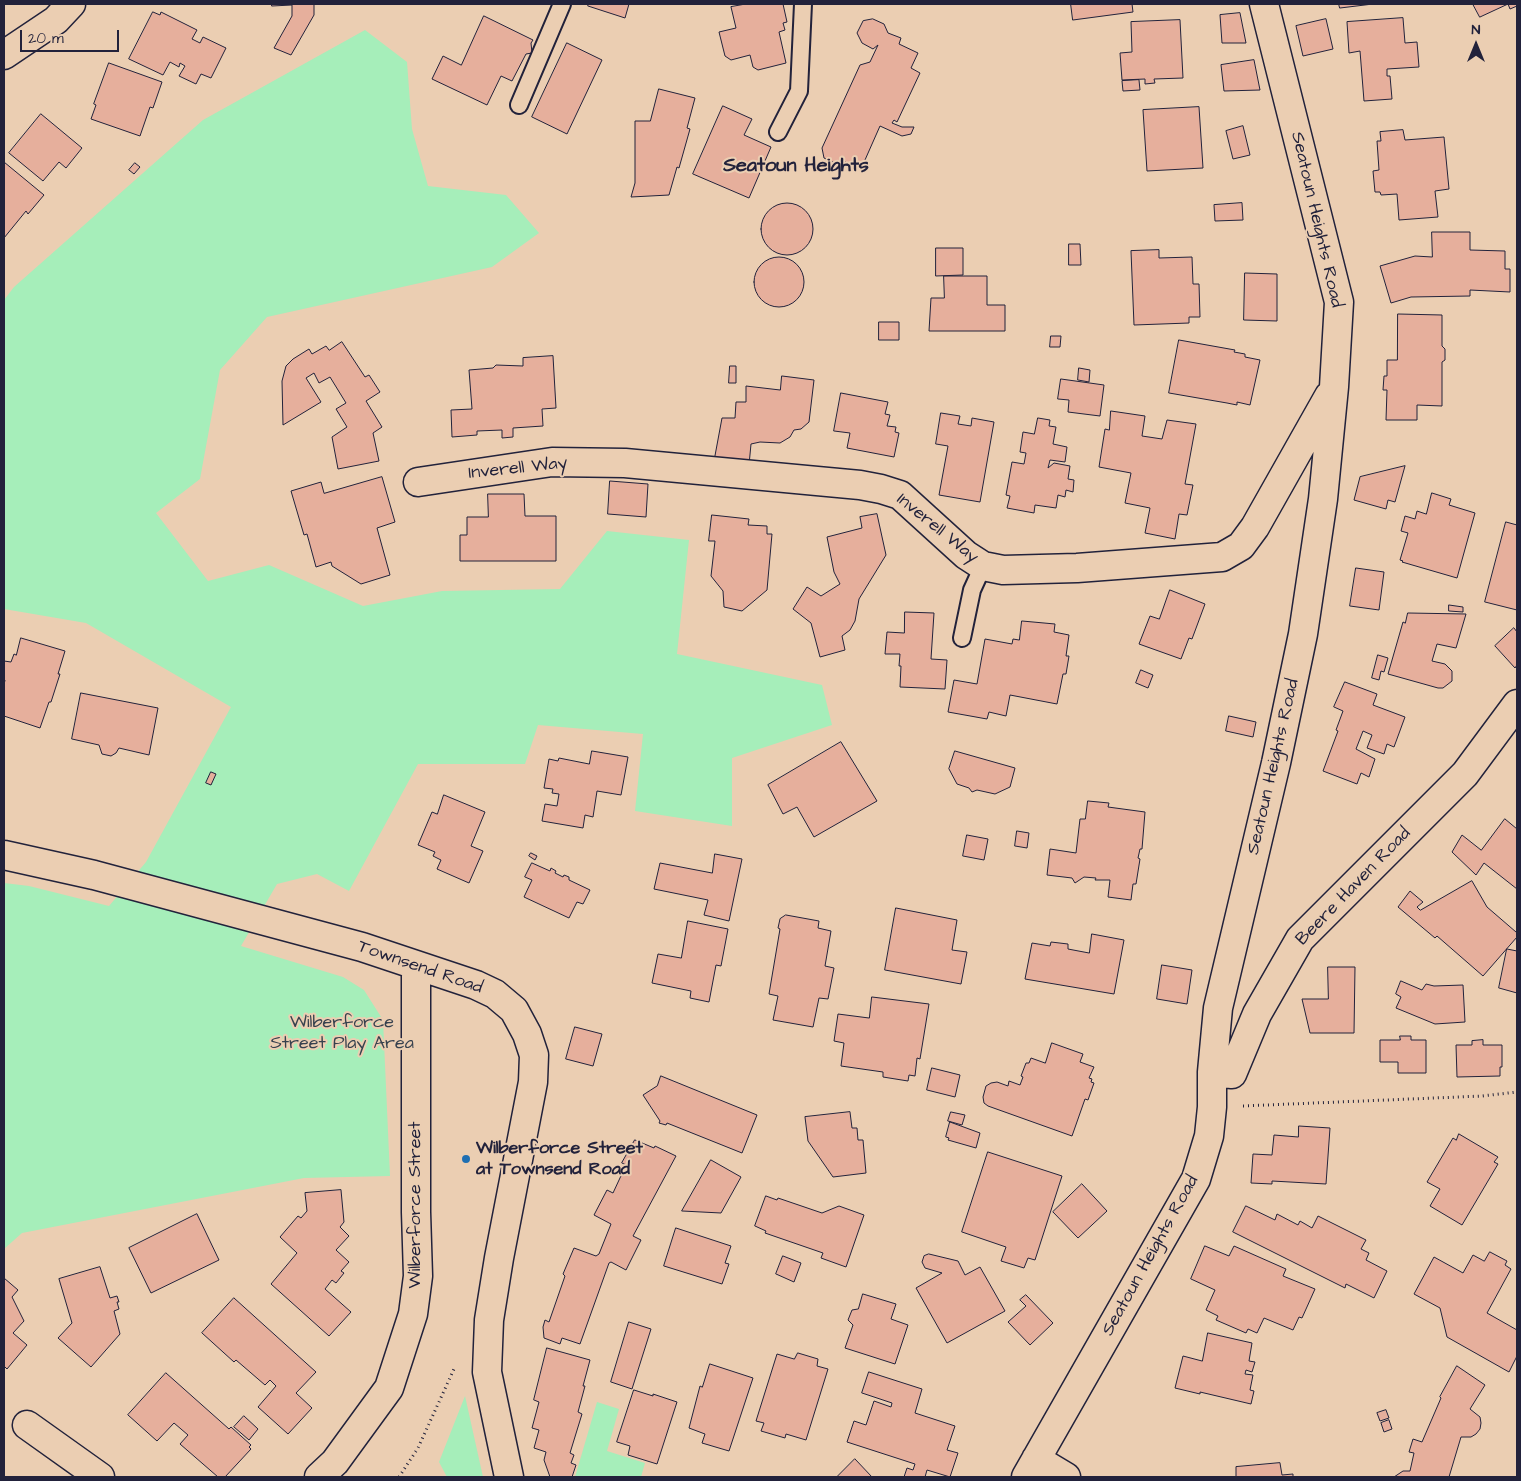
<!DOCTYPE html>
<style>
body{margin:0}
#map{position:relative;width:1521px;height:1481px;overflow:hidden;background:#ebceb2;font-family:"Architects Daughter",sans-serif}
canvas{display:block}
.frame{position:absolute;inset:0;border:5px solid #22223b;pointer-events:none}
.north{position:absolute;left:1451px;top:20px;width:50px;height:50px;-webkit-text-stroke:4px #ebceb2;paint-order:stroke;rotate:0deg;font-size:14px;font-weight:700;line-height:20px;text-align:center;color:#22223b}
.north::after{content:'';display:block;margin:auto;width:18px;height:22px;background:#22223b;clip-path:polygon(50% 0,100% 100%,50% 72%,0 100%)}
.scale{position:absolute;left:20px;top:30px;width:99px;height:22px;box-sizing:border-box;border:2px solid #22223b;border-top:0;padding-left:6px;font-size:15px;line-height:18px;white-space:nowrap;color:#22223b;-webkit-text-stroke:4px #ebceb2;paint-order:stroke}
</style>
<div id="map">
<canvas width="1521" height="1481"></canvas>
<div class="frame"></div>
<div class="north">N</div>
<div class="scale">20 m</div>
</div>
<script>
const c = document.querySelector('canvas').getContext('2d');
c.lineJoin = 'round';
function paint(path, color) {
  c.fillStyle = color;
  c.fill(path, 'evenodd');
}
function strokePath(path, color, width, dash) {
  c.strokeStyle = color;
  c.lineWidth = width;
  c.lineCap = dash ? 'butt' : 'round';
  c.setLineDash(dash || []);
  c.stroke(path);
}
function label(font, color, halo, rows, align = 'center') {
  c.font = font + ' "Architects Daughter",sans-serif';
  c.lineWidth = 4;
  c.setLineDash([]);
  c.textBaseline = 'middle';
  c.strokeStyle = halo;
  c.fillStyle = color;
  for (const [text, x, y, turn = 0] of rows) {
    c.save();
    c.translate(x, y);
    c.rotate((+turn || 0) * Math.PI / 180);
    c.textAlign = isNaN(turn) ? turn : align;
    if (halo) c.strokeText(text, 0, 0);
    c.fillText(text, 0, 0);
    c.restore();
  }
}
paint(new Path2D(`
 M365,30l42,32 5,67 16,57 78,9 33,38 -47,34 -225,50 -47,53 -20,109 -44,34 52,68 61,-16 94,41 79,-15 118,-2 47,-58 82,9 -12,114 145,31 10,40 -100,33v68l-97,-15 8,-77 -105,-9 -13,39h-107l-69,127 -32,-17 -40,10 -36,62 102,31 21,13 19,30 7,156 -86,2 -282,55 -18,16v-366l25,3 80,20 37,-44 85,-155 -145,-84 -82,-14v-309l10,-13 189,-167z
 M465,1396l18,81h-36l-8,-15z
 M597,1402l22,7 -12,42 38,12 -4,14h-66z`), '#a6eeba');
const building = new Path2D(`
 M272,4h42v11l-23,40 -17,-7 18,-32v-11l-20,1z
 M589,4h40l-4,14 -37,-12z
 M746,4h37l4,18 -4,1 2,7 -6,2 7,31 -28,7 -5,-3 -3,-12 -19,5 -6,-4 -6,-24 17,-4 -5,-21z
 M1071,4h61l1,8 -60,8z
 M1339,4h34l-33,4z
 M1473,4h44v2l-7,3 -2,-5 -28,13z
 M153,12l7,3 1,-3 36,18 -5,9 8,4 3,-6 23,11 -15,30 -10,-4 -5,10 -17,-8 6,-10 -5,-3 -1,4 -9,-5 -7,13 -34,-16z
 M1240,13l6,30h-24l-2,-28z
 M484,16l49,24 -2,3 1,10 -6,1 -14,27 -11,-5 -14,29 -55,-26 11,-23 18,9z
 M1403,18l2,25 12,-1 2,25 -32,2v7h3l2,23 -28,2 -4,-50 -11,2 -2,-31z
 M873,19l11,5 4,9 13,5 -2,6 19,9 -7,15 9,5 -23,49 -3,-2 -2,3 10,4h12l-3,7 -9,2 -22,-10 -19,43 -18,-8 -8,2 -11,-5 -2,-10 38,-83 10,-3 8,-17 -5,4 -11,-6 -5,-10 6,-12z
 M1326,19l7,30 -30,7 -7,-30z
 M1180,20l3,58 -29,1 1,4 -10,1v-5l-23,1 -2,-27 12,-1 -1,-30z
 M567,43l35,17 -35,74 -35,-17z
 M1254,60l6,30 -36,1 -3,-26z
 M109,63l53,19 -9,26 -3,-1 -10,29 -49,-17 5,-14 -2,-1z
 M1139,80l1,10 -17,1 -1,-10z
 M659,89l36,9 -8,30 3,1 -11,39 -2,-1 -8,28 -38,2 4,-14v-62h15z
 M723,106l29,13 -8,16 27,12 -22,51 -56,-24z
 M1199,107l4,61 -56,3 -4,-61z
 M41,114l41,34 -16,20 -7,-6 -16,19 -34,-28z
 M1243,126l7,29 -17,4 -7,-28z
 M1403,130l2,10 39,-3 5,52 -14,2 3,26 -39,3 -2,-26 -16,1 -1,-3h-5l-2,-21 6,-1 -2,-29h4l-1,-9z
 M4,162l40,33 -16,19 -2,-3 -22,27z
 M135,163l5,4 -6,7 -5,-4z
 M761 229a26 26 0 1 1 52 0a26 26 0 1 1-52 0Z
 M1242,203l1,17 -28,1 -1,-16z
 M1432,232h38v18l35,1v18h5v23l-40,-2v6l-59,1 -20,6 -11,-37 35,-10 17,1z
 M1069,244h11l1,21h-12z
 M936,248h27v27l-27,1z
 M1159,250v8l33,-1 1,27h6l1,33h-11v6l-55,2 -3,-74z
 M754 282a25 25 0 1 1 50 0a25 25 0 1 1-50 0Z
 M1245,273l32,1v47l-33,-1z
 M944,276h43v29h18v26h-76l2,-33h13z
 M1398,314l44,1v31l3,3v11l-3,2v44l-25,-1v15h-31l1,-30h-4l1,-14h3v-16h10z
 M879,322h20v18h-20z
 M1051,336h10l-1,11h-10z
 M1179,340l56,10 -1,2 11,2v3l15,3 -10,45 -13,-3v3l-10,-2 -58,-10z
 M342,342l23,35 4,-2 11,17 -14,9 16,26 -9,6 6,28 -41,8 -6,-32 15,-10 -11,-18 10,-6 -16,-26 -11,6 -5,-10 -8,5 15,24 -38,23 -1,-44 4,-15 7,-7 16,-10 3,5 14,-8 3,4z
 M553,356l3,52 -14,1 1,17 -30,2v9l-11,1v-8l-25,1v4l-25,2 -1,-27 21,-1 -3,-39 24,-2 3,-3 27,1v-8z
 M730,366h6v17h-7z
 M1079,368l11,2 -1,12 -11,-2z
 M782,376l32,4 -5,42 -8,7 -7,1 -4,7 -10,6 -20,-1 -9,2 -2,21 -35,-4 8,-43h13l1,-16h10v-16l34,4z
 M1061,379l43,6 -4,31 -32,-4 1,-12 -11,-1z
 M841,393l47,9 -3,12 5,1 -3,11 9,1 -1,5 4,1 -5,24 -47,-9 3,-15 -16,-2z
 M1111,411l34,5 -3,20 20,3 5,-19 29,4 -11,60 8,1 -6,30 -8,-1 -4,25 -30,-6 5,-25 -25,-5 6,-30 -32,-6 6,-38 4,1z
 M941,413l19,3 -2,8 13,2 1,-8 22,4 -14,80 -41,-7 9,-49 -12,-2z
 M1038,418l12,2 -1,6 7,1 -3,17 14,3 -2,15 -15,-2 -2,8 6,-5 16,3 -2,13 6,1 -1,12 -7,-2 -1,7 -7,-2 -2,13 -21,-3 -1,8 -27,-5 3,-12 -4,-1 6,-33 12,2 2,-11 -6,-1 3,-20 11,2z
 M1405,466l-10,36 -7,-2 -2,9 -32,-9 6,-23z
 M382,477l13,45 -18,6 13,47 -29,9 -29,-18 -1,-4 -15,5 -9,-33 -3,1 -13,-44 30,-9 3,11z
 M610,481l38,3 -2,33 -38,-3z
 M1432,493l19,6 -2,6 26,8 -18,65 -55,-16 1,-1 -3,-1 8,-27 -7,-2 4,-15 10,3 2,-8 9,3z
 M488,494h36l1,22h31v45h-96v-26h7v-18h21z
 M877,514l9,41 -27,44 -4,22 -5,9 -8,6 3,14 -25,7 -9,-34 -18,-14 14,-22 14,9 19,-12 -6,-12 -7,-35 35,-9 -2,-11z
 M712,515l37,4 -1,6 19,1v8h5l-5,56 -25,21 -18,-4 -1,-16 -12,-15 4,-35h-6z
 M1506,522l11,3v85l-32,-8z
 M1356,568l28,4 -5,38 -29,-4z
 M1170,590l35,14 -13,35 -3,-1 -8,21 -42,-15 11,-28 9,3z
 M1449,605l14,2v5l-14,-1z
 M905,612l29,1 -3,46 16,1 -2,29 -45,-2 1,-21h-2l1,-12h-15l2,-22 17,1z
 M1408,613l58,1 -10,34 -19,-4 -5,17 13,3 7,7v10l-9,7h-5l-50,-14 15,-52 2,1z
 M1022,621l33,3 -1,8 15,3 -3,21h3l-3,18h-3l-6,30 -47,-9 -4,21 -17,-4 -2,7 -39,-7 6,-32 23,4 8,-45 27,5 1,-5 6,1z
 M1514,628l3,4v33l-2,3 -20,-22z
 M21,638l44,13 -7,23h2l-9,28h-2l-9,26 -36,-12v-31l1,-5h-1v-19l7,1 3,-8 2,1z
 M1378,655l10,3 -4,14 -3,-1 -2,9 -7,-2z
 M1141,670l12,5 -5,13 -12,-5z
 M1345,682l32,12 -4,11 32,12 -11,30 -7,-3 -3,10 -17,-6 5,-13 -9,-4 -7,18 19,10 -6,18 -8,-4 -4,11 -34,-13 15,-40 -2,-1 7,-19 -9,-4z
 M81,693l77,15 -9,47 -30,-7 -3,5 -5,3 -9,-2 -3,-9 -27,-6z
 M1229,716l27,6 -3,15 -27,-6z
 M841,742l36,59 -63,36 -17,-30 -14,7 -15,-29z
 M592,751l36,6 -7,38 -24,-4 -4,26 -8,-2 -2,13 -41,-7 3,-17 12,2 2,-12 -7,-1 1,-4 -9,-1 5,-29 9,2 1,-3 30,6z
 M955,751l60,17 -5,19 -15,7 -18,-4 -5,2 -3,-4 -12,-4 -8,-15z
 M211,772l5,2 -5,11 -5,-2z
 M444,795l41,17 -14,34 12,5 -14,32 -32,-14 4,-9 -8,-4 2,-4 -17,-7 14,-33 5,2z
 M1088,801l21,2 -1,4 37,5 -3,37h-2l-2,9 2,1 -4,25h-3l-2,16 -23,-3 2,-17h-15l1,-2 -12,-1 -9,6 -3,-5 -25,-3 3,-26 26,4 4,-34h5z
 M1505,819l12,10v60l-33,-26 -8,12 -24,-23 10,-17 19,15z
 M1017,831l12,2 -2,15 -12,-2z
 M967,835l21,4 -4,21 -21,-4z
 M531,853l6,3 -2,4 -6,-4z
 M715,854l27,5 -13,62 -25,-6 4,-15 -54,-11 6,-26 52,10z
 M532,863l18,8 1,-3 5,3 -1,2 8,4 1,-2 5,2v3l21,10 -7,14 -6,-2 -8,16 -45,-21 8,-17 -7,-3z
 M1472,881l15,26 29,25 1,-1v6l-34,39 -46,-40 -2,2 -37,-31 12,-16 13,11 -6,5 3,3z
 M896,908l61,12 -5,30 15,2 -6,32 -76,-14z
 M786,915l33,6 -1,7 13,3 -6,35 9,2 -6,31 -9,-1 -6,29 -40,-7 5,-24 -9,-2 11,-65 -2,-1 2,-9z
 M688,921l40,8 -7,37 -5,-1 -7,37 -19,-4 1,-7 -39,-8 6,-29 23,4z
 M1092,934l32,6 -10,54 -89,-15 7,-36 18,3 1,-4 17,2v5l21,4z
 M1507,949l10,2v42l-18,-5z
 M1162,965l30,5 -5,34 -30,-5z
 M1328,967h27l-1,66h-44l-8,-34h26z
 M1401,981l21,9 4,-6 8,2 29,-1 2,37 -30,2 -39,-16 5,-11 -5,-3z
 M872,997l57,7 -9,55 -3,-1 -2,18 -6,-1 -1,6 -25,-4v-5l-42,-6 3,-23 -10,-2 4,-27 31,4z
 M575,1027l27,7 -9,32 -27,-7z
 M1400,1036h11v4h15v33h-28v-11h-18v-22h20z
 M1483,1040v5h19v22h-2v9l-43,1 -1,-32h16v-4z
 M1052,1043l31,11 -3,8 14,5 -5,11 3,1 -1,3 3,1 -6,17 -3,-1 -13,37 -84,-30 -4,-3 -1,-6 3,-11 5,-3 6,-1 11,4 1,-5 11,4 3,-8 -2,-1 5,-13h3l2,-5 14,5z
 M932,1068l28,7 -5,22 -28,-7z
 M661,1076l96,39 -15,38 -75,-30 -1,2 -7,-2 1,-2 -17,-26 14,-9z
 M850,1112l2,16h5l1,12h5l3,33 -33,4 -25,-36 -3,-24z
 M951,1112l14,3 -3,10 -14,-4z
 M950,1122l30,11 -4,15 -28,-8 1,-2 -3,-1z
 M1299,1126l31,2 -4,56 -54,-3v3l-21,-1 2,-29 19,1 2,-20 24,2z
 M1459,1134l39,23 -4,5 4,2 -36,61 -32,-19 10,-17 -13,-7 26,-44 3,2z
 M635,1140l19,8 1,-2 21,10 -43,80 8,4 -15,30 -15,-8 -2,1 -29,81 -18,-6 -2,6 -16,-6 -1,-11 2,-7 4,2 16,-46 -2,-2 11,-26 22,8 3,-2 12,-30 -17,-9 13,-25 6,3 13,-28 -4,-2z
 M988,1152l74,24 -27,84 -7,-2 -4,10 -23,-7 5,-14 -44,-15z
 M711,1160l30,17 -20,36 -39,-2z
 M1082,1184l25,27 -29,27 -25,-26z
 M341,1190l3,32 -4,5 9,9 -13,14 13,12 -8,9 3,2 -8,10 -4,-3 -7,9 26,23 -22,24 -58,-52 26,-31 -17,-16 18,-21 3,2 6,-7 -2,-18z
 M766,1196l11,4 1,-2 44,15 17,-7 25,9 -18,52 -25,-9 2,-5 -58,-20 1,-2 -11,-5z
 M1246,1206l29,14 2,-6 21,11 2,-4 12,7 6,-12 48,24 -5,9 8,4 -3,7 21,11 -13,27 -28,-14 -1,4 -112,-56z
 M197,1214l22,46 -68,33 -22,-45z
 M676,1228l55,18 -6,17 4,1 -7,20 -58,-18z
 M1205,1246l24,10 5,-10 52,23 -3,7 32,13 -13,29 -3,-1 -6,13 -29,-12 -7,15 -9,-4 -2,4 -30,-13 2,-4 -12,-6 9,-20 -24,-11z
 M1490,1252l17,9 -2,4 6,4 -24,44 30,17v26l-8,16 -62,-35 -7,-29 -26,-14 20,-37 29,16 10,-18 11,6z
 M929,1254l29,7 7,14 15,-8 25,44 -58,32 -31,-55 26,-15 -17,-5 -3,-6 2,-6z
 M783,1256l18,7 -7,19 -18,-8z
 M100,1267l10,31 7,-2 2,6h-2l2,7 -5,2 6,23 -29,33 -33,-29 14,-15 -13,-44z
 M4,1278l14,12 -6,7 12,24 -11,12 14,12 -20,24 -3,-3z
 M863,1294l33,10 -5,15 17,6 -13,39 -50,-16 8,-23 -5,-5 4,-10 6,-1z
 M1026,1295l27,28 -23,22 -22,-23 18,-16 -6,-6z
 M234,1298l82,74 -20,21 16,15 -24,26 -30,-27 18,-21 -6,-6 -5,5 -29,-25 -2,2 -32,-29z
 M629,1322l22,7 -19,60 -21,-7z
 M1208,1333l44,10 -3,18 6,1 -3,10 -6,-2 -1,4 8,1 -3,15 4,1 -3,13 -51,-12v2l-25,-6 8,-32 19,5z
 M547,1348l43,12 -7,26h2l-7,26 4,2 -12,39 4,2 -3,8 5,2 -4,12h-22l-6,-17 2,-8 -12,-4 5,-18 -7,-2 7,-26 -5,-2z
 M798,1353l20,6 -1,7 11,3 -22,71 -20,-6 -1,4 -24,-7 3,-8 -8,-2 21,-67 17,5z
 M710,1364l43,14 -24,73 -27,-8 3,-9 -16,-6 11,-42 2,1z
 M1457,1366l28,19 -15,24 10,8 1,6 -1,6 -4,5 -5,3h-10l-12,40h-55l9,-6h7l4,-18 -5,-1 4,-13 9,3 19,-44 -1,-1z
 M869,1372l53,17 -7,24 40,13 -8,24 11,3 -8,24 -23,-7 -2,7h-21l3,-9 6,2 2,-6 -68,-22 7,-21 12,4 8,-24 17,6 1,-4 -30,-10z
 M166,1373l63,56 2,-2 20,18 -2,2 2,2 -26,28h-7l-38,-33 8,-9 -14,-12 -17,18 -29,-26z
 M634,1390l19,6v-2l24,8 -20,62 -29,-9 2,-9 -13,-4z
 M1386,1410l3,8 -9,3 -3,-8z
 M244,1416l14,13 -9,11 -15,-13z
 M1389,1420l3,9 -8,3 -3,-9z
 M855,1459l17,18h-35z
 M1280,1463l2,12 11,-1v3h-57v-10z`);
paint(building, '#e6af9c');
strokePath(building, '#22223b', 1);
const service = new Path2D(`
 M519,105l43,-101
 M778,132l21,-41 4,-87
 M962,638l10,-48 11,-24`);
const minor = new Path2D(`
 M4,55l52,-35 15,-16
 M418,482l134,-20 73,1 192,18 43,4 21,4 19,6 66,60 17,11 20,4 74,-2 145,-11 19,-11 14,-19 74,-131
 M4,855l90,20 268,72 114,38 19,9 19,16 13,24 7,21 -1,27 -34,176 -10,62 -2,52 22,105
 M1212,1072l20,2 25,-60 43,-75 165,-165 52,-70
 M27,1425l73,52
 M1036,1459l30,18
 M319,1477l16,-15 54,-74 24,-74 5,-38 -2,-64v-247
 M1026,1477l170,-298 13,-43 3,-29v-35l6,-64 58,-245 27,-129 20,-135 11,-112 5,-85 -75,-298`);
strokePath(service, '#22223b', 20);
strokePath(minor, '#22223b', 31);
strokePath(new Path2D(`
 M1243,1106l239,-10 35,-4
 M399,1477l19,-29 36,-79`), '#22223b', 3, [1, 4]);
strokePath(service, '#ebceb2', 16);
strokePath(minor, '#ebceb2', 28);
for (const [x, y, r, color] of [
 [466,1159,5,"#1f6fb2"]
]) {
  const dot = new Path2D();
  dot.arc(x, y, r, 0, 2 * Math.PI);
  c.fillStyle = color;
  c.fill(dot);
  strokePath(dot, '#ebceb2', 2);
}
label('18px', '#22223b', '#ebceb2', [
 ["Seatoun Heights Road",1316,220,77],
 ["Inverell Way",518,469,-6],
 ["Inverell Way",937,529,39],
 ["Seatoun Heights Road",1274,767,-77],
 ["Beere Haven Road",1354,887,-46],
 ["Townsend Road",420,968,19],
 ["Wilberforce Street",416,1205,-90],
 ["Seatoun Heights Road",1151,1256,-61]
]);
label('18px', '#36414e', '#ebceb2', [
 ["Wilberforce",342,1023],
 ["Street Play Area",342,1044]
]);
label('bold 18px', '#22223b', '#ebceb2', [
 ["Wilberforce Street",476,1149],
 ["at Townsend Road",476,1170]
], 'left');
label('bold 20px', '#22223b', '#ebceb2', [
 ["Seatoun Heights",796,167]
]);
</script>
